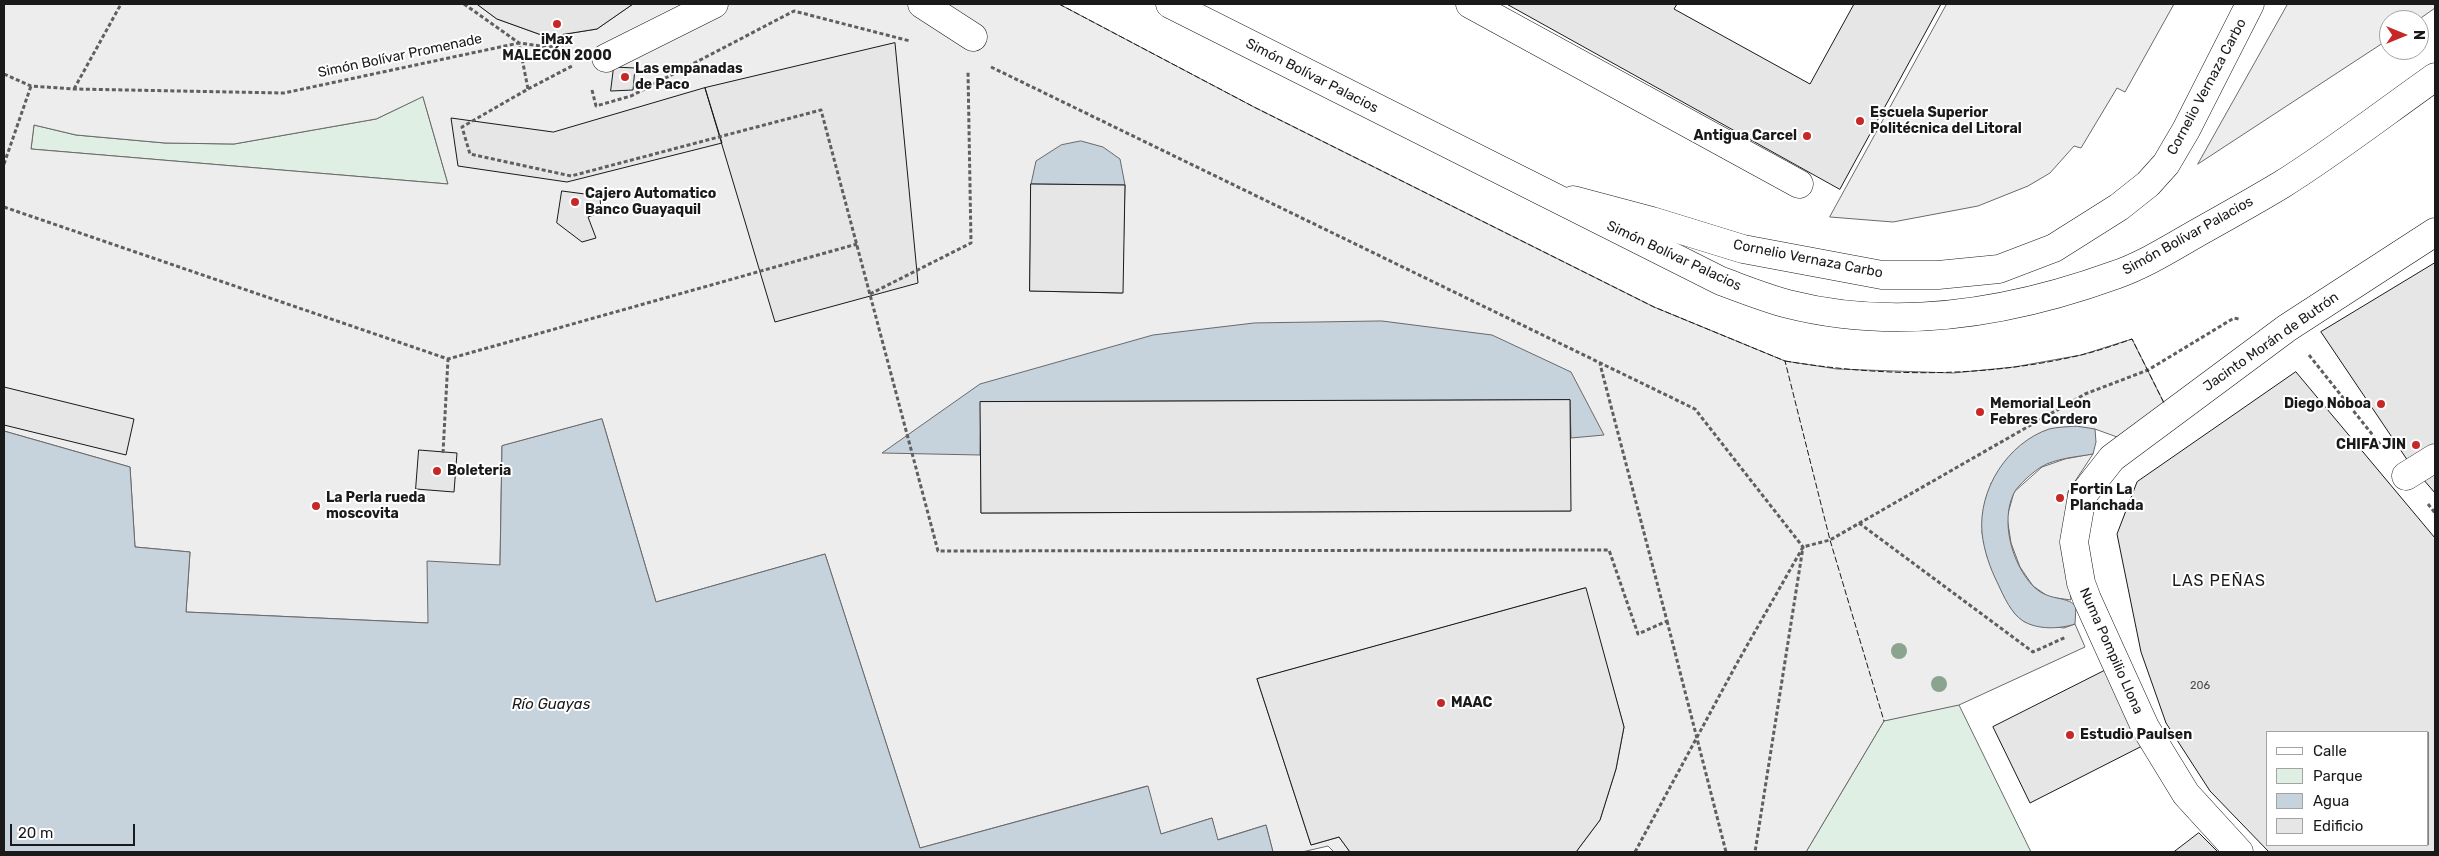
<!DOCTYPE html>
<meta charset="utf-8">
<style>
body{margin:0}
#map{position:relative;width:2439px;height:856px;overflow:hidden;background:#fff;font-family:Rubik,sans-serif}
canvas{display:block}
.frame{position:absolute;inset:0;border:5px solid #1a1a1a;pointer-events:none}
.legend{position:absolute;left:2266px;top:731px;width:162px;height:115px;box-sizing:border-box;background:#fff;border:1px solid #a3a3a3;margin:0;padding:6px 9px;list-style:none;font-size:15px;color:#1a1a1a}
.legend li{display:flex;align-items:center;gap:10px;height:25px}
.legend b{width:25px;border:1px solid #a3a3a3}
.north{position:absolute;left:2379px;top:10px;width:50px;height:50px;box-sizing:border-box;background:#fff;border:1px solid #a3a3a3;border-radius:50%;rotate:90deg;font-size:14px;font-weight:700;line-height:20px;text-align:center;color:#1a1a1a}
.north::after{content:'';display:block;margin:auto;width:18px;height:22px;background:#c62828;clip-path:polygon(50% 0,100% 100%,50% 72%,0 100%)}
.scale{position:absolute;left:10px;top:824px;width:125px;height:22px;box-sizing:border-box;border:2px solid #1a1a1a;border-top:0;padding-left:6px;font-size:15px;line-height:18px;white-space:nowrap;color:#1a1a1a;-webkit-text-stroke:4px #fff;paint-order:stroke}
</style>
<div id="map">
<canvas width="2439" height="856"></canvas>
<div class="frame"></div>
<ul class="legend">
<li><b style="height:6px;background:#fff"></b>Calle</li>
<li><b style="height:14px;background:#e0efe3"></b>Parque</li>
<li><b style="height:14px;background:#c6d2dc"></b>Agua</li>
<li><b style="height:14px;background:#e6e6e6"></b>Edificio</li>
</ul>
<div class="north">N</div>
<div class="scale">20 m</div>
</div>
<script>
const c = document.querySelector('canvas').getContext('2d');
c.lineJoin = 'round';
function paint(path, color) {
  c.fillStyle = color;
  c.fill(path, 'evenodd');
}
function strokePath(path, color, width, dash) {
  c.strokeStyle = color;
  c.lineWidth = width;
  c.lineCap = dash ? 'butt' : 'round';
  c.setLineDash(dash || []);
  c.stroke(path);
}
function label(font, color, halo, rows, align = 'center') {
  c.font = font + ' Rubik,sans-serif';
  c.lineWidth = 4;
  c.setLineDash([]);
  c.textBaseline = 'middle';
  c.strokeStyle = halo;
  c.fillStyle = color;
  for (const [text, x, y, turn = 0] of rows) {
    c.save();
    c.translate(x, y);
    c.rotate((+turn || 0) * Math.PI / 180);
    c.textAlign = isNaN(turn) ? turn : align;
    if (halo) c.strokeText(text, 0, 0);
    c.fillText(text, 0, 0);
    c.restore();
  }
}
const green = new Path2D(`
 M423,97l25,87 -417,-35 3,-24 42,10 89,8 69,1 142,-25z
 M1959,705l72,147h-225l78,-131z`);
paint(green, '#e0efe3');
strokePath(green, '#6a6a6a', 1);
const parking = new Path2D(`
 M4,4h473l20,15 50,18 50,-8 36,-25h426l195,103 400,200 131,54 52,8 116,4 61,-6 67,-12 51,-16 34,68 -49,30 -22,-8 -104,54 -9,49 5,24 18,41 10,17 10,8 39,6 11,-4 10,23 -126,58 -75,16 -78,131h-230l24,-32 16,-51 8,-42 -39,-139 -328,91 54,166 28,-8 11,15h-16l-6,-6 -26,6h-29l-7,-27 -49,15 -5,-22 -51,16 -14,-48 -227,62 -95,-294 -169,48 -54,-183 -100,27 -2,119 -71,58 -243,-11 4,-60 -55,-5 -5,-80 -126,-36zM423,97l25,87 -417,-35 3,-24 42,10 89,8 69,1 142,-25zM1032,184l93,1 -3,108 -92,-2zM1570,400v111l-589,2v-111z
 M1947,4h227l-49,88 -8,-4 -36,60 -7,-2 -24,27 -22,13 -50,20 -85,16 -63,-5z
 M2288,4h147v4l-17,12h-29v19l-191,125z
 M2093,454l-25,38 -4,53 7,55 -22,-3 -16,-11 -13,-19 -9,-24 -4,-26 7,-25 28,-25 23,-8z`);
paint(parking, '#ededed');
strokePath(parking, '#6a6a6a', 1);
const water = new Path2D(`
 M1081,141l22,6 17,12 5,26 -94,-1 5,-23 25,-16z
 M1382,321l110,14 79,37 33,63 -33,3 -1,-38 -589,2 -1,53 -98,-2 98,-69 173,-49 101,-12z
 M602,419l54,183 169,-48 95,294 228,-62 13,48 51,-16 6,22 48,-15 7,27h-1269v-421l126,36 5,80 55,5 -4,60 242,11 -1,-62 73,4 2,-119z
 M2076,426l19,3 1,13 -3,12c-16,3 -37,4 -52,13 -8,5 -23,18 -27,26 -14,28 -2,71 19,93 16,16 32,9 43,20l-1,18c-15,5 -37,6 -52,-3 -12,-8 -19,-24 -25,-37 -8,-16 -14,-33 -16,-51 -4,-44 26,-90 67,-104 8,-2 18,-2 27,-3z`);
paint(water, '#c6d2dc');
strokePath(water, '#6a6a6a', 1);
const building = new Path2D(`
 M477,4h156l-36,25 -50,8 -50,-18z
 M1507,4h170l-3,5 136,75 44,-80h87l-101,185z
 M895,43l23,240 -143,39 -70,-234z
 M614,67l21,1 -2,22 -22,1z
 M705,88l17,55 -155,39 -109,-16 -7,-48 102,14z
 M1031,184l94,1 -2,108 -93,-2z
 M562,191l38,5 1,16 -13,5 8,21 -14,4 -25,-19z
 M2435,263v230l-25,-29 -89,-132z
 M2296,372l139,166v314h-166l-59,-61 -44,-68 -25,-71 -24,-118 20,-52zM2268,732h160v113h-160z
 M4,387l130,32 -8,36 -122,-30z
 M1570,400l1,111 -590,2 -1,-111z
 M419,450l38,3 -3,39 -38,-3z
 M1586,588l38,139 -8,42 -16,51 -24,32h-226l-11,-15 -28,8 -54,-166z
 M2110,668l38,75 -118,60 -37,-76z
 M2199,833l19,19h-44z`);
paint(building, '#e6e6e6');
strokePath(building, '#1a1a1a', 1);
const minor = new Path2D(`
 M922,4l51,33
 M1470,4l329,180
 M606,58l108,-54
 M1573,200l79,21 91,28 139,26h56l61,-6 55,-21 65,-41 29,-23 18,-20 20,-34 64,-126
 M2406,476l29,-18
 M2239,852l-53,-58 -41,-67 -58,-128 -6,-16 -7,-41 8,-46 30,-38 175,-130 148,-96`);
const major = new Path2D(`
 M1170,4l551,277c22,8 44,17 67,23 110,28 222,9 327,-29 32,-11 62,-31 91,-47 25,-14 50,-28 75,-43 53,-33 103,-72 154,-108`);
strokePath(minor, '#1a1a1a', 29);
strokePath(major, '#1a1a1a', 29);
strokePath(new Path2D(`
 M464,4l55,39 29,4 25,-4
 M991,67l704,342 108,138 -48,305
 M4,74l27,12 43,3 210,4 235,-50 9,46 -66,38 8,27 101,22 250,-66 117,441 671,-1 29,84 29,-13 -67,-257
 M74,89l47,-85
 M528,89l44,-23
 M592,90l4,16 35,-10 163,-85 116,30
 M4,164l27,-78
 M4,207l444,152 409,-115
 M870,294l101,-51 -3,-172
 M2309,355l74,93
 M443,453l5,-94
 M2428,504l7,9
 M1859,523l174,129 33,-15
 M1635,852l101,-187 67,-118 27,-7 255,-146 63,-24 86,-52 5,1`), '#5f5f5f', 3, [4, 2.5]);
strokePath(minor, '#fff', 28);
strokePath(major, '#fff', 28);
strokePath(new Path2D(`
 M1667,621l59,231`), '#5f5f5f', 3, [4, 2.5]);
strokePath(new Path2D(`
 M1059,4l195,103 400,200 131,54 45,179 54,181
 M1785,361c98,16 199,17 296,-6 17,-4 34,-10 51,-16l33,66`), '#1a1a1a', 1, [6, 2.5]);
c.fillStyle = '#8aa48f';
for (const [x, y] of [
 [1899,651],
 [1939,684]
]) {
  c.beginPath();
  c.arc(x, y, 8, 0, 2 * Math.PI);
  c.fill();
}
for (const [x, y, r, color] of [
 [557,24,5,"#c62828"],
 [625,77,5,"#c62828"],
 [1860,121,5,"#c62828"],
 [1807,136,5,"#c62828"],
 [575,202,5,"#c62828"],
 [2381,404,5,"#c62828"],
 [1980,412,5,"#c62828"],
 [2416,445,5,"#c62828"],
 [437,471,5,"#c62828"],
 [2060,498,5,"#c62828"],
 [316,506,5,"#c62828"],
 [1441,703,5,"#c62828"],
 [2070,735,5,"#c62828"]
]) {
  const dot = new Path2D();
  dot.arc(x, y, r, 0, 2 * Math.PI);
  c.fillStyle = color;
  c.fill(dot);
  strokePath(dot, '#fff', 2);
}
label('11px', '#4d4d4d', null, [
 ["206",2200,686]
]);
label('bold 14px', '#1a1a1a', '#fff', [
 ["iMax",557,40,"center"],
 ["MALECÓN 2000",557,56,"center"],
 ["Las empanadas",635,69],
 ["de Paco",635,85],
 ["Escuela Superior",1870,113],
 ["Politécnica del Litoral",1870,129],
 ["Antigua Carcel",1797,136,"right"],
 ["Cajero Automatico",585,194],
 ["Banco Guayaquil",585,210],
 ["Memorial Leon",1990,404],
 ["Febres Cordero",1990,420],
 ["Diego Noboa",2371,404,"right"],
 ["CHIFA JIN",2406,445,"right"],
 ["Boleteria",447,471],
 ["Fortin La",2070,490],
 ["Planchada",2070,506],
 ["La Perla rueda",326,498],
 ["moscovita",326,514],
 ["MAAC",1451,703],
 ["Estudio Paulsen",2080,735]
], 'left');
label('14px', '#1a1a1a', '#fff', [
 ["Simón Bolívar Promenade",400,56,-12],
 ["Simón Bolívar Palacios",1312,76,27],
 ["Cornelio Vernaza Carbo",2207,87,-62],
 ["Simón Bolívar Palacios",2188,236,-29],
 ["Simón Bolívar Palacios",1674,256,25],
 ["Cornelio Vernaza Carbo",1808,259,11],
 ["Jacinto Morán de Butrón",2271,342,-35],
 ["Numa Pompilio Llona",2111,651,66]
]);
label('italic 15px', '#1a1a1a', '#fff', [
 ["Río Guayas",551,705]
]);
c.letterSpacing = '1px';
label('16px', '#1a1a1a', '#fff', [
 ["LAS PEÑAS",2219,581]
]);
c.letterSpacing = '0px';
</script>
